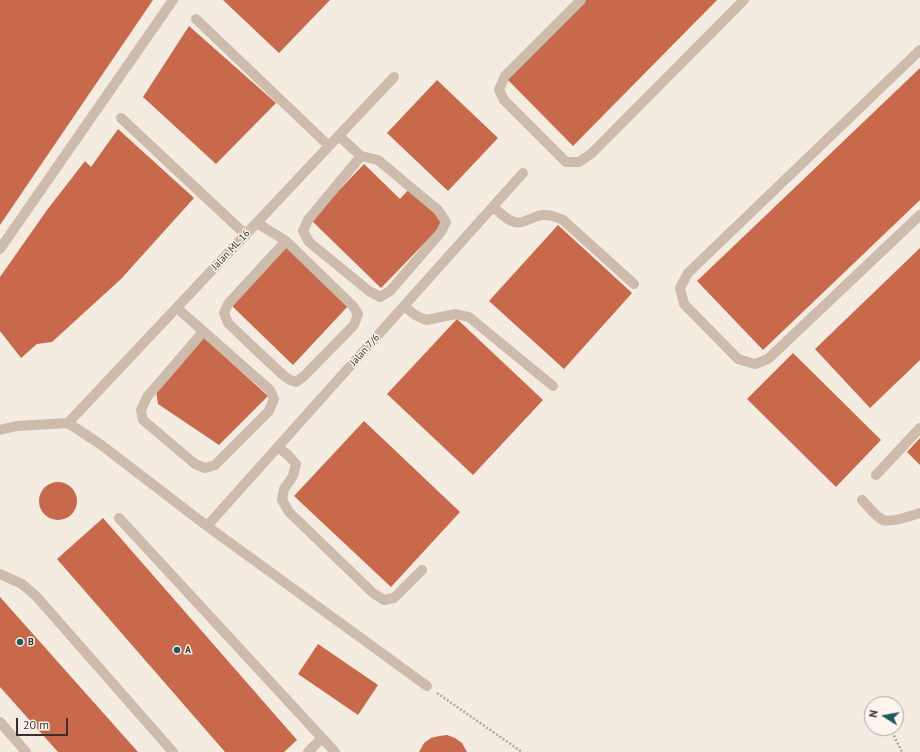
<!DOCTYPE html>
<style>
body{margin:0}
#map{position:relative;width:920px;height:752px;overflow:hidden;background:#f4ebe1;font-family:"PT Sans",sans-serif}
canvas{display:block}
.north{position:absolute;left:864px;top:696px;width:40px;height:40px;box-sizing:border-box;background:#fbf5ee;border:1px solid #aea6a0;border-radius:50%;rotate:281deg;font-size:11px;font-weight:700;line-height:16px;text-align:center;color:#3b302b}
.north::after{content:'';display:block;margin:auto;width:14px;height:18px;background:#1f5a5e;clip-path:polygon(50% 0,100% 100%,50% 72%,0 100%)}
.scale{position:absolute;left:16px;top:718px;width:52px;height:18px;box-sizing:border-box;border:2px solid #3b302b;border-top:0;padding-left:5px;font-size:12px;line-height:14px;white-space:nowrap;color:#3b302b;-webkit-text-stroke:3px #fbf5ee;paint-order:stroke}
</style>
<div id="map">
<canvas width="920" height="752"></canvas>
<div class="north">N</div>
<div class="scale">20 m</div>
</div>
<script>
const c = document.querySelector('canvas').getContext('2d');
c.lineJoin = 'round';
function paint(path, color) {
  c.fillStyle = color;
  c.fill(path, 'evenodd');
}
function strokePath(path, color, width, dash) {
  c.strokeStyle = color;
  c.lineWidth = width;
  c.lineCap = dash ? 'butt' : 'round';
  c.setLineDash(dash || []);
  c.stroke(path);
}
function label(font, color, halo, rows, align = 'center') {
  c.font = font + ' "PT Sans",sans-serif';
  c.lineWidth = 3;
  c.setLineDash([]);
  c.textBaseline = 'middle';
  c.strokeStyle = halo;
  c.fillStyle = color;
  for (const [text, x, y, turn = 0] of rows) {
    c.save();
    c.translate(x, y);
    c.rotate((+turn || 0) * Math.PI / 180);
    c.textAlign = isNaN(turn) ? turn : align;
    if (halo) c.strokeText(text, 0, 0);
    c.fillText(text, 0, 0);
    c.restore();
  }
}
paint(new Path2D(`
 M0,0h153l-153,225z
 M223,0h107l-51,53z
 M585,0h132l-144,146 -66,-67z
 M189,26l87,77 -60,61 -73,-67z
 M920,68v132l-157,150 -66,-69z
 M437,80l61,58 -50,53 -61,-58z
 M118,129l76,69 -73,81 -69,63 -15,2 -16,14 -21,-27v-54l47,-67 38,-49 6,6z
 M364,164l36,35 10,-11 35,34 -64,66 -70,-68z
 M558,225l74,68 -68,76 -75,-68z
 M287,246l62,59 -56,60 -62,-60z
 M920,248v112l-50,48 -55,-59z
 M457,319l86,81 -70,75 -86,-81z
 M202,336l66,60 -49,49 -61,-41 -2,-14z
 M793,353l88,87 -45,47 -89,-88z
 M364,421l96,91 -69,75 -97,-91z
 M920,438v27l-13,-13z
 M39 501a19 19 0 1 1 38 0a19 19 0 1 1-38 0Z
 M103,518l194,222 -13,12h-59l-168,-193z
 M0,597l138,155h-80l-58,-65z
 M318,644l60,41 -20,30 -60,-41z
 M447,735l8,3 7,5 5,9h-48l5,-9 7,-5 8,-2z`), '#c8694b');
strokePath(new Path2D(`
 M437,693l85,59
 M891,728l4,10 7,14`), '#b9a596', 2.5, [2, 2]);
strokePath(new Path2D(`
 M581,0l-76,76 -6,14 5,10 62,62h13l13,-9 152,-153
 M196,19l133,127
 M920,50l-232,223 -8,15 4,16 54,55 17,5 13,-5 152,-144
 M121,118l125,117
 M339,136l22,20 17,4 60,50 8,12 -5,10 -51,59 -10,6 -11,-6 -60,-49 -6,-11 5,-11 53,-64
 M493,207c5,4 10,9 15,12 11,8 20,0 30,-3 9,-3 17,0 25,4l71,64
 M257,223l29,18 67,65 5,8 -4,11 -50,51 -8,6 -6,-2 -7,-5 -30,-28 -25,-24 -4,-10 4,-9 58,-63
 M0,249l173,-249
 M404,306l11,9 11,5 30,-6 13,3 84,69
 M177,308l93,82 4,9 -5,12 -54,54 -10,3 -10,-4 -52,-44 -2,-10 6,-13 56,-65
 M68,423l326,-346
 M0,430l17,-4 51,-3 32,21 107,82 220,160
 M278,447l10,8 8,9 -3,12 -9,13 -2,11 7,12 84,81 11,7 10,-2 28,-28
 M876,475l44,-47
 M862,500c6,6 13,16 21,20 8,3 28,-4 37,-7
 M119,518l216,234
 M207,526l316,-353
 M0,574l22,10 14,12 137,156
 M0,722l26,30
 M308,752l14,-14`), '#cdbbac', 10);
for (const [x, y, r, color] of [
 [20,642,4,"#1f5a5e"],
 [177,650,4,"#1f5a5e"]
]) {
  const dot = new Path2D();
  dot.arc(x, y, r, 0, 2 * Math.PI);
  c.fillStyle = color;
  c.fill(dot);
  strokePath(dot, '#fbf5ee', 1.5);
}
label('10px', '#3b302b', '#fbf5ee', [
 ["Jalan ML 16",231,250,-47],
 ["Jalan 7/6",365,350,-48]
]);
label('bold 10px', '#3b302b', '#fbf5ee', [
 ["B",28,642],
 ["A",185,650]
], 'left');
</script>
